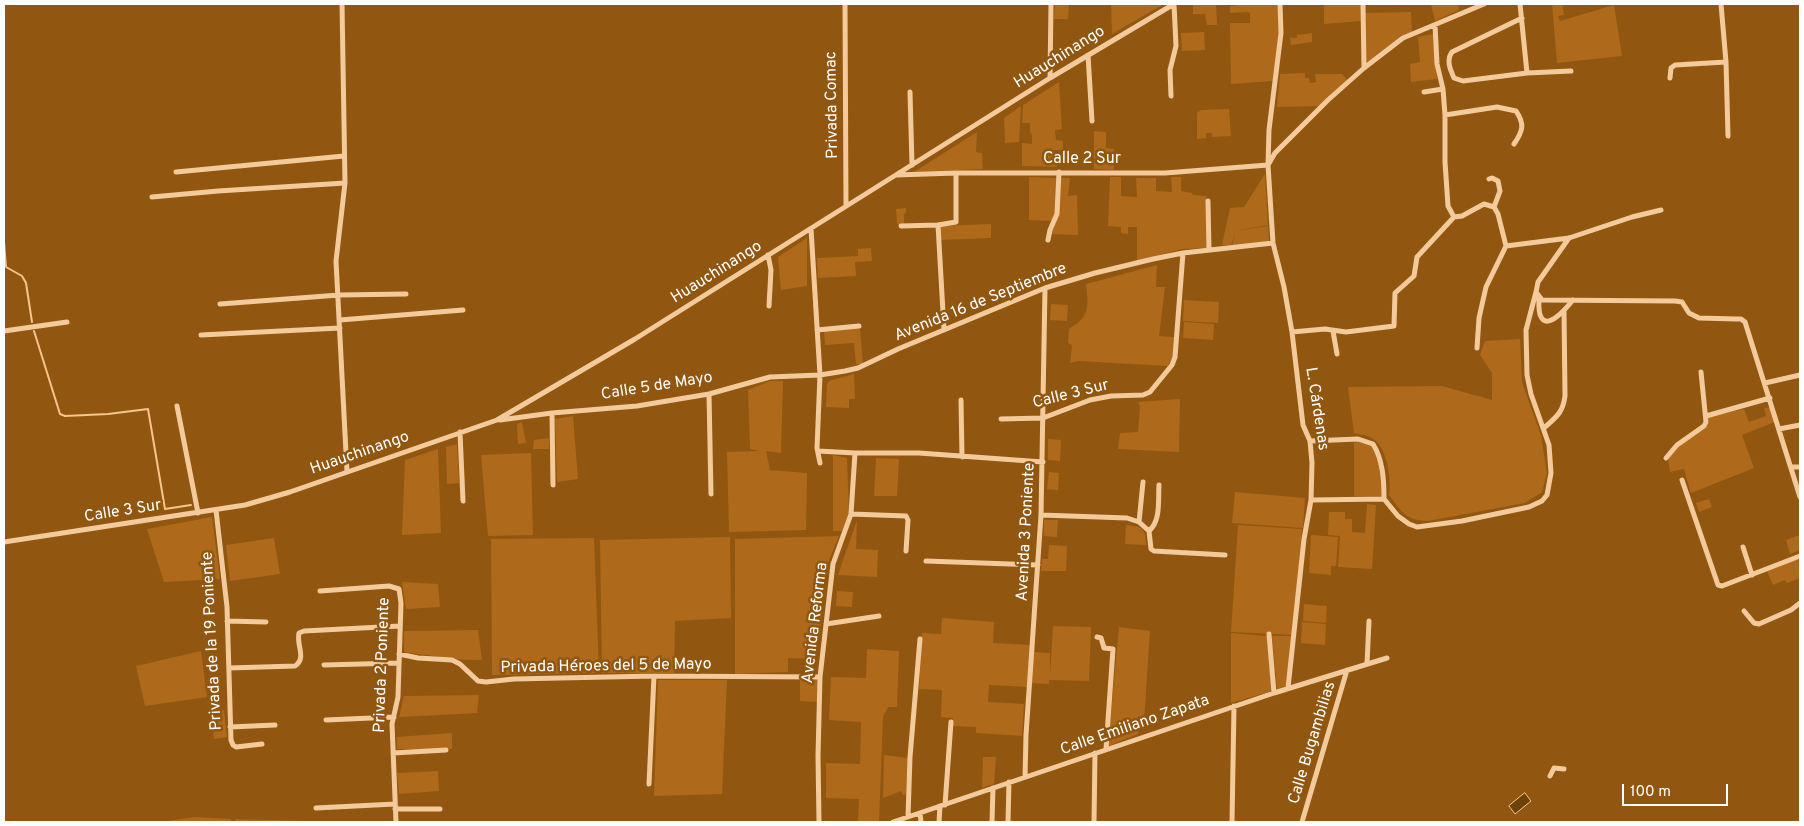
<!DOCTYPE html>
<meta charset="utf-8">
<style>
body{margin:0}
#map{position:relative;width:1804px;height:826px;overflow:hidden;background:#915710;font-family:Overpass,sans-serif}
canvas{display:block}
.frame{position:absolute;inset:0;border:5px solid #fff;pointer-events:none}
.scale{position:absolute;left:1622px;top:784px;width:106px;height:22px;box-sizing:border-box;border:2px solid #fff;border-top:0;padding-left:6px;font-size:15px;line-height:18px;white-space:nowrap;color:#fff;-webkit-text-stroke:4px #915710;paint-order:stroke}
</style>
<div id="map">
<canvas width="1804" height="826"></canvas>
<div class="frame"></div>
<div class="scale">100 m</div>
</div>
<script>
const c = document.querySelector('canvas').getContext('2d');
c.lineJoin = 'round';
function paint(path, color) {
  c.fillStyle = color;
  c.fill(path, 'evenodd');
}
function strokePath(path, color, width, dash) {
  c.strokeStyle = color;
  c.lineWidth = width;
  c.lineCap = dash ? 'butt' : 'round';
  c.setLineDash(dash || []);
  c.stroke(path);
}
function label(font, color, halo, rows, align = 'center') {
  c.font = font + ' Overpass,sans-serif';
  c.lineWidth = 5;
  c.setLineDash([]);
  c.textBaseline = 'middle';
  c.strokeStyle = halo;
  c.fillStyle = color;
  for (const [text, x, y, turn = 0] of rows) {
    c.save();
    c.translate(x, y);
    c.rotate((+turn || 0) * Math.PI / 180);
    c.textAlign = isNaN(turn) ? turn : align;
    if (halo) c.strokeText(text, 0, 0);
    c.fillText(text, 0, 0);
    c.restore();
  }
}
paint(new Path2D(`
 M1055,4h14l-1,15h-14z
 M1111,4h53l-52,30z
 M1193,4h23l1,21h-10l-2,-11h-12z
 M1248,4h6v1h24l1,26 -6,50 -42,3 -1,-61h20v-10l-3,-1 -17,1v-7z
 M1324,4h37v17l-37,3z
 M1431,4h27l1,6 -24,11z
 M1552,4h10l2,11 -6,1 2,5 54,-16 8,51 -65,7z
 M1411,12l1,20 -9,4 -38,28v-51z
 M1204,32l1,18 -23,1 -1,-18z
 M1312,33v9l-21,3 -1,-9 2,2h5v-3z
 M1433,34l4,45 -26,3 -1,-18 10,-2 -2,-25z
 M1305,73v5h4l1,5 6,-1 -1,-8h27l5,6 -29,26 -41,1 3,-33z
 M1059,82l3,47 -7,1 1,10 7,1v9h-9v12l3,1v4l-35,-1v-23l10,1v-10l-2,-1v-10h-8l1,-18z
 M1021,106l-2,36 -14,1 -1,-25z
 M1229,109l2,27 -19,1v-4h-6v5l-9,1v-26l4,-3z
 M1094,131l12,1v16l8,1v21l-20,-1z
 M977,132l-1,20 6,1 1,16 -69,3z
 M1265,174l3,51 -33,6 33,-5 1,15 -37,5 3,-12 -4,11h-9l8,-37 14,-1z
 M1029,177l28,1 -1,35 -4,8 -23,-1z
 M1110,177h11v19l16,1 -1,-19h20v13l16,1 -1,-15h10v14l11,2 1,2 13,1 1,52 -25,1 -45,12v-34h-9v7l-7,-1v-6l-13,-1z
 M1061,178h9l-2,18 9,-1 1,40 -27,-1 8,-19z
 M906,208v5l-2,1v10h-7l-1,-15z
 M991,224v14l-51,2v-14z
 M807,238v48l-26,4 -3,-33z
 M871,248l1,13 -17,1 1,14 -38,2 -1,-20 41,-2v-7z
 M1157,265l-1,22h9l-6,49 15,1 -1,19 -5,10 -89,-5 -9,2 2,-18 -4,-2 1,-14c22,-13 19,-23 17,-45z
 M1184,300l35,2 -1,21 -35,-2z
 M1051,304l17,1 -1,16 -17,-1z
 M1184,322l30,2 -1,16 -30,-2z
 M860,328l3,36h-7l-2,-21 -29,2 -1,-14z
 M1520,339l2,43 19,54 6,37 -5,19 -17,11 -97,18c-23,-1 -25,-8 -39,-26 3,-15 -2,-51 -19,-58 -4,-2 -11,-3 -16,-4l-6,-46 94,-1 50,14v-27l-12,-18 5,-14z
 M854,374l1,25h-6v9l-23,-1 1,-23 2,-3z
 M770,381h13l-2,72 -15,-2 4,19 37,3 -1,57 -77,2 -2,-80 33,-1 -10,-2 -2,-59z
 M1180,399l-1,53 -61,-3 2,-16 18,-1 2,-25 -2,-5z
 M1771,407l4,15 -33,13 12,33 -63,25 -7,-24 -14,3 -2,-14 10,-12 26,-18 5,-6 -1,-5 36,-8 5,13 17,-6 -2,-8z
 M573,416l5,63 -21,3 -2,-63z
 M522,422l4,21 -8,1 -1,-20z
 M549,438v11h-16l1,-9z
 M1048,439l13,1 -1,21 -12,-1z
 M1358,442l14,3c8,15 11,34 10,52l-28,-1v-53z
 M457,444l2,39 -12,1 -1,-37z
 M438,449l3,84 -39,2 3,-75z
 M531,453l2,82 -45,1 -7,-81z
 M833,455l14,3 2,55 -7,18h-9z
 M876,458l23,1 -2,37h-23z
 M1049,472l10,1 -1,17 -11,-1z
 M1235,492l70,6 -2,30 -71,-5z
 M1709,499l3,8 -13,5 -3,-9z
 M1367,504l9,1 -4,64 -34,-2 2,-31 -12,-1 1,-23h16v7h7v13l13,1z
 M212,517l8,62 -56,3 -17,-53z
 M857,520l-1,29 22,1 -1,27 -39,-2z
 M1044,520h14l-1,17 -13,-1z
 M1126,525c16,2 20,3 20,20l-21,-1z
 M1238,525l64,4 -9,106 -62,-3z
 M1311,535l27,2 -2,29h-5v9l-22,-2z
 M1800,535v15l-10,4 -4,-14z
 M839,536l-10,24 -13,99 -28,-1v14l-53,2v-135z
 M730,537l1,81 -56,3 -1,52h-72l-2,-133z
 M274,538l6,36 -50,7 -4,-36z
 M594,538l5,135 -107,2 -1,-136z
 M1049,545l18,1 -1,25h-25l1,-12h6z
 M1798,559l2,7v12l-13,5 -2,-3 -12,5 -6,-14z
 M402,582l36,2 2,23 -34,2z
 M837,591l16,1 -1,15 -16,-1z
 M1304,604l23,2 -1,17 -23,-2z
 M942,618l52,4 -1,21 37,2 -3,42 -38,-2 -1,17 36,2 -2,32 -46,-3v-6l-23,-1v-8l-12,-1 1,-27 -23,-1 3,-56 19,1z
 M1302,622l24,2 -1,21 -24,-2z
 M1053,626l38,1 -2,54 -40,-1v4l-17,-1 1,-31 17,1v23z
 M1119,627l31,4 -6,90 -5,2 -1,11 -30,12z
 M478,630l4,30c-26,1 -52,-5 -78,-8v-21z
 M1231,633l36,3 5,55 -41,12z
 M1272,636h21l-6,50 -10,3z
 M867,649l32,2 -2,56h-9l-5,10 -4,105h-21l1,-23 -33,-1v-35l34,1 1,-42 -32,-2 2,-43 35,1z
 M201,651l6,46 -62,9 -9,-40z
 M800,679h18l-1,23 -17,-1z
 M658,680h69l-5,114 -68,2z
 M479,695l-2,18 -78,4 5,-21z
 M224,710l3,27 -13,2 -3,-26z
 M452,733v16h-55v-12z
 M884,755l24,3 -2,36 -3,1 -2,-4 -18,7z
 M983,757h13l-2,27 -12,4z
 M438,771l1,20 -40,3 -2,-21z
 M194,817l37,2 1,3h-70z
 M235,819l67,2v1h-66z`), '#ae691b');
const water = new Path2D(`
 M1525,793l6,8 -16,13 -6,-8z`);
paint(water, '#6d410a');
strokePath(water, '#f6c48d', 1);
strokePath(new Path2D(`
 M4,242l2,25 16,9 4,7 6,39
 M34,331l26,83 5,2 43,-2 40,-5 17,100 26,-4`), '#f6c48d', 2);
strokePath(new Path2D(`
 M342,4l3,179 -9,78 11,211
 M845,4l1,202
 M1280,4l1,29 -12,97 -1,35 5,78 11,44 8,45 11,93 7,16 2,22 -1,37 -7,39 -16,149
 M1363,4l1,64
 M1520,4l7,69
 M1721,4l5,58 2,74
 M1522,18l-70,34c-6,8 -2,17 2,26l9,3 64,-8 44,-2
 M1435,25l2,39 6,25 2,26v47l3,44 6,11
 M1088,55l4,66
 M1050,78l1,-74
 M1670,78l1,-10 4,-3 51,-3
 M910,92l2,73
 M1424,92l19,-3
 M1171,96l-1,-26 6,-24 -2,-42
 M1445,115l52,-8 19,4c9,13 7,20 -2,33
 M1268,165l7,-12 53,-53 36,-32 39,-30 81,-34
 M176,172l168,-16
 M896,175l60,-2h209l103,-8
 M1489,179l3,-1 6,3 2,10 -6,16
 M152,197l66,-6 127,-8
 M1208,201l1,49
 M1454,217l8,-1 22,-12 10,3 4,7 8,32 63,-8 63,-21 29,-7
 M938,225l6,105
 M901,226l37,-1 18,-3v-49
 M811,229l9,146 -3,73 3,15
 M1569,238l-31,44 -2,10 6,8 133,1 7,1 7,11 10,5 37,1h5l4,3 55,175
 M1048,240l2,-10 7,-16 2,-42
 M768,255l3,15 -2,36
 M1539,297c0,5 -1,15 2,20 7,14 27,-11 32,-17
 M220,304l119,-9 67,-1
 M340,320l123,-10
 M817,330l42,-4
 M4,331l63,-9
 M1333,331l4,23
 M1292,332l33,-3 21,3 48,-6 1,-33 19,-17 3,-19 37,-40
 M201,335l139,-7
 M1477,348l2,-30 7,-31 20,-41
 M1765,383l35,-8
 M709,394l2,100
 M961,400l1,57
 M177,406l21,107
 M552,413l1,72
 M1706,416l64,-18
 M1001,419l42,-1 47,-18 21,-4 32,-1 7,-3 22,-27 3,-8 8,-104
 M500,420l52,-7 85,-7 72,-12 61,-17 50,-2 25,-4 13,-3 40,-19 147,-61 50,-15 58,-14 30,-6 90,-10
 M1544,428c12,-11 19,-15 21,-32l-1,-85
 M1779,429l21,-4
 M460,432l3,69
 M1310,441l48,-2 15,5c10,16 11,36 11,55l-73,1
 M818,451l37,2h64l124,9
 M1666,458l11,-13 27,-19 2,-4 -5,-50
 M1791,467h9
 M1682,480l36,105 4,1 78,-30
 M1384,499l14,17 11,8 8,3 45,-6 67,-14 13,-6 5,-6 4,-22 -2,-28 -18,-51 -4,-19 -1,-45 10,-38
 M216,510l11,97 4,133 2,5 3,2 26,-3
 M851,514l55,2 2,4 -2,31
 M1041,515l86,3 12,4 10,9 2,18 3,2 71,4
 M1139,522l4,-40
 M1149,531c12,-10 9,-31 10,-46
 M4,542l241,-37 45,-13 207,-72 138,-81 415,-261 124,-74
 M1743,547l9,28
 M926,561l112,4
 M320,591l69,-5 10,3 2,14 -3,94 -6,27 4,98
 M1744,611l10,12 5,1 32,-14 9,-7
 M227,621l39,1
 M826,624l53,-8
 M1269,634l5,59
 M1097,637l4,1 3,10 9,1 -7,100
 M399,654l19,4 34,2 8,4 18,17 8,1 28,-3 140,-3 166,1
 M1367,664l2,-43
 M324,665l75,-2
 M229,668l66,-2c12,-8 1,-21 4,-33l5,-2 96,-5
 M326,720l68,-3
 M230,727l45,-2
 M393,753l53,-3
 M1550,776l4,-8 10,1
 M1025,777l1,-42 15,-220 4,-227
 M649,784l5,-108
 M945,805l6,-83
 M316,808l79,-4
 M395,809h45
 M920,813l1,9
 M908,817l2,-60 10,-118
 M819,822l-1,-66 2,-79 13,-113 18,-50 4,-61
 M893,822l381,-129 113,-35
 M939,822l1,-16
 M992,822l1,-34
 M1008,822l1,-40
 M1094,822l1,-69
 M1232,822l2,-116
 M1302,822l45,-152`), '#f3ca9c', 5);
label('16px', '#fff', '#915710', [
 ["Huauchinango",1060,58,-32],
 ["Privada Comac",833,105,-91],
 ["Calle 2 Sur",1082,160],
 ["Huauchinango",717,273,-32],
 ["Avenida 16 de Septiembre",981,303,-22],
 ["Calle 5 de Mayo",657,387,-9],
 ["Calle 3 Sur",1071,395,-14],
 ["L. Cárdenas",1316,409,81],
 ["Huauchinango",360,454,-19],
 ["Calle 3 Sur",123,512,-9],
 ["Avenida 3 Poniente",1027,532,-87],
 ["Avenida Reforma",816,623,-83],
 ["Privada de la 19 Poniente",213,641,-93],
 ["Privada 2 Poniente",383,665,-88],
 ["Privada Héroes del 5 de Mayo",606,667,-1],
 ["Calle Emiliano Zapata",1135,726,-19],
 ["Calle Bugambilias",1313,743,-73]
]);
</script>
